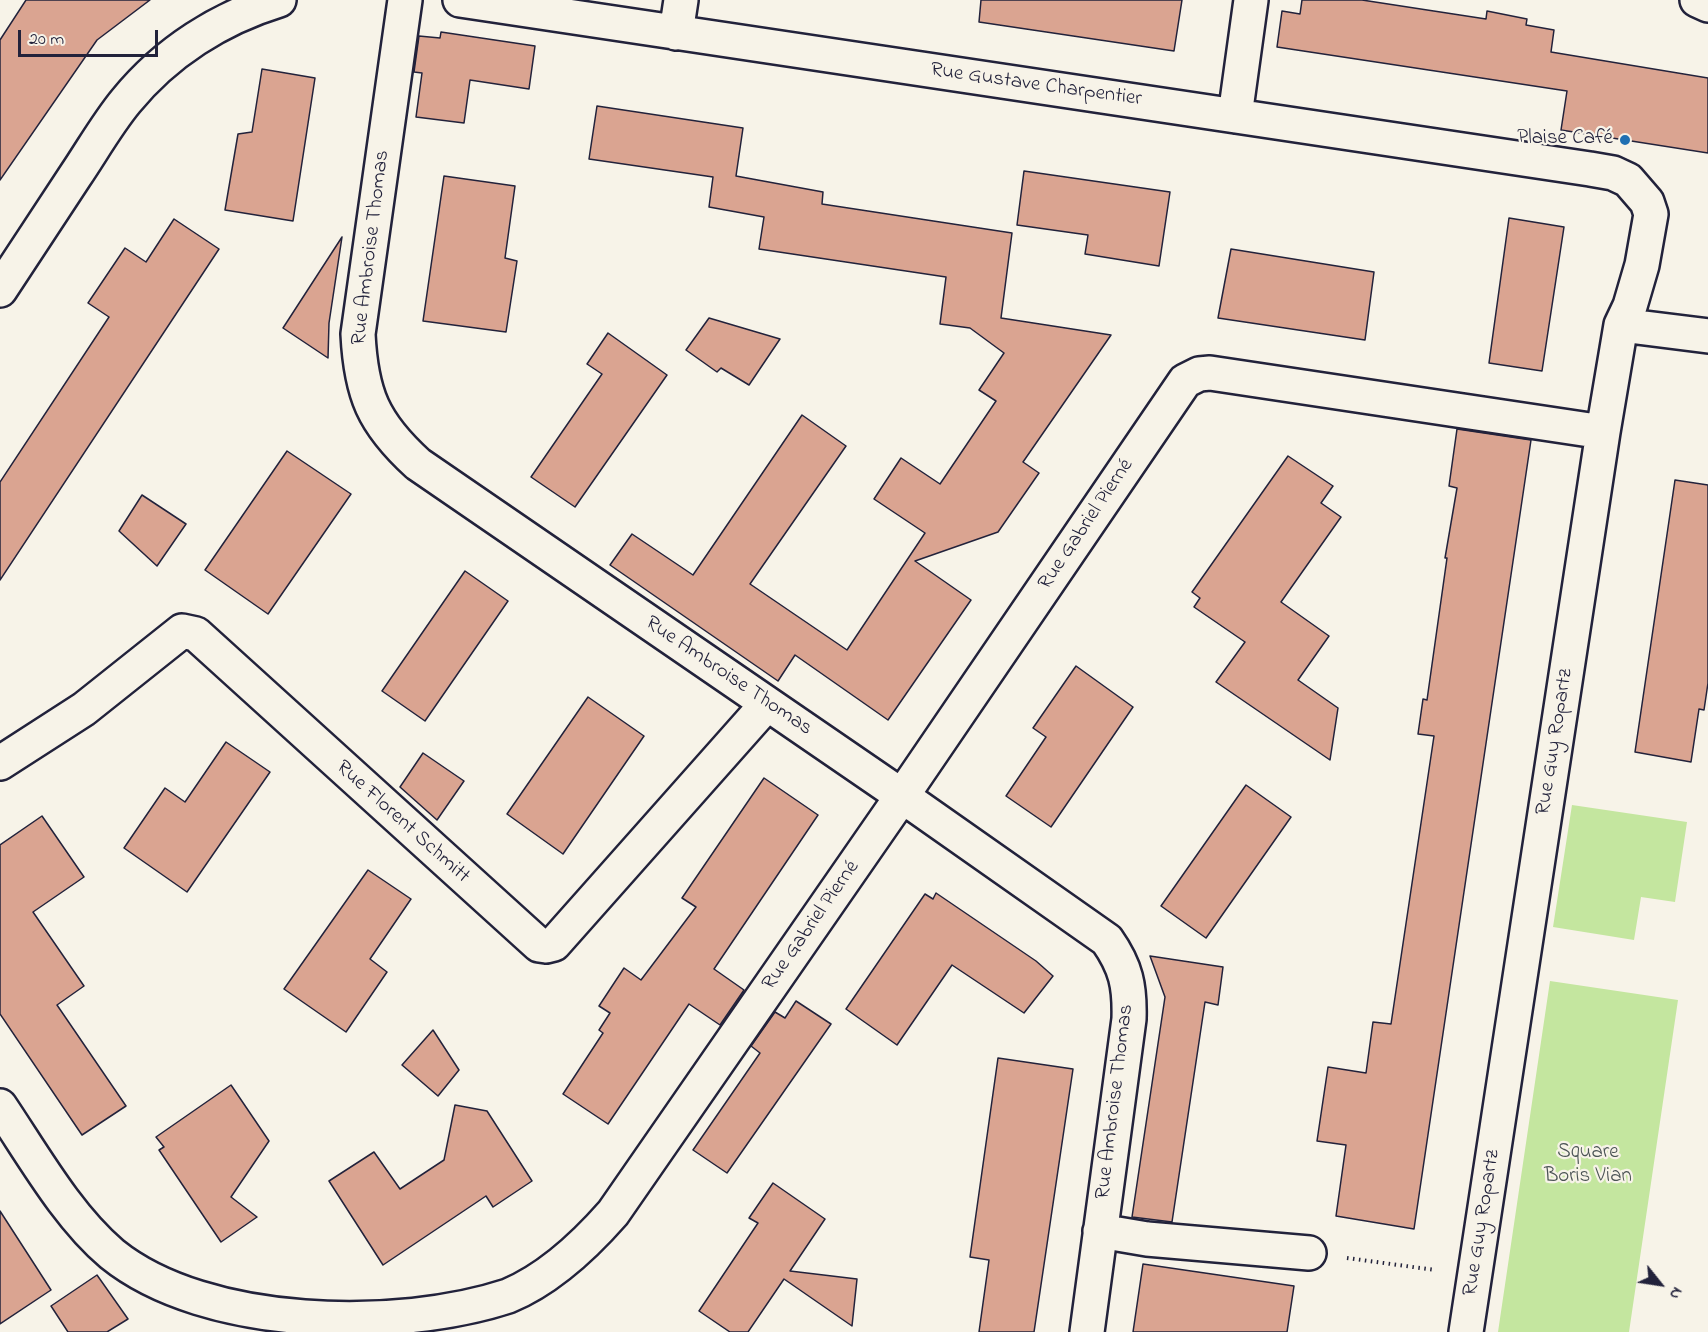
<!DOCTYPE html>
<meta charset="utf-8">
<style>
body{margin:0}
#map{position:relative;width:1708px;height:1332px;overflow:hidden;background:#f7f3e8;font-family:"Indie Flower",sans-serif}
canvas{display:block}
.north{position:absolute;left:1630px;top:1254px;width:60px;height:60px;-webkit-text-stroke:4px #f7f3e8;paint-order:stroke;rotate:120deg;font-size:16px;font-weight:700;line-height:24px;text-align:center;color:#22223b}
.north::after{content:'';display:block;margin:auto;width:21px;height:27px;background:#22223b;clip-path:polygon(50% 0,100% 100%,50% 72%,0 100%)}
.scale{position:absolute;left:18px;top:30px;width:140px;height:27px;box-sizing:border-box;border:3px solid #22223b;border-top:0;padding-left:8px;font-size:18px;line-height:21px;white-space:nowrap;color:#22223b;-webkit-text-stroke:4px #f7f3e8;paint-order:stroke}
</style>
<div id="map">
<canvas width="1708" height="1332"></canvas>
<div class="north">N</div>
<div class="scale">20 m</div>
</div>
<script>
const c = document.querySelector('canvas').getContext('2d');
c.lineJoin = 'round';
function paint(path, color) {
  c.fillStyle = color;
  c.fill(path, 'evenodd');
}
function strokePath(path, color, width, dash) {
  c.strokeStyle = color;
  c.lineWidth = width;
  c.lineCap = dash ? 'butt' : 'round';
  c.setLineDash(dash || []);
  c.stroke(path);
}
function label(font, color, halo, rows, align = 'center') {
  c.font = font + ' "Indie Flower",sans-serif';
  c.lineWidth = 4.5;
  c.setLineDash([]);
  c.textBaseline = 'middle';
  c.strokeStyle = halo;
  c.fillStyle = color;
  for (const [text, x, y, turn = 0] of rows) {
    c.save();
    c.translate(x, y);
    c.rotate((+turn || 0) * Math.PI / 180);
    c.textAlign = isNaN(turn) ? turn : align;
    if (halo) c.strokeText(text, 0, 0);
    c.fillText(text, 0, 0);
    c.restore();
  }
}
paint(new Path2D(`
 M1572,805l115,17 -12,80 -34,-5 -7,43 -81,-13z
 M1550,981l128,19 -49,332h-131z`), '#c4e69f');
const building = new Path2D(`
 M26,0h124l-53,40 -97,140v-140z
 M981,0h201l-8,51 -195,-29z
 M1302,0h60l124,19 1,-8 40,8 -1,6 28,5 -3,22 157,26v75l-147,-23 6,-39 -290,-44 5,-36 18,3z
 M441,32l94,14 -6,43 -59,-9 -6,43 -48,-6 6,-44 -8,-1 5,-36 21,2z
 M262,69l53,9 -22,143 -68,-11 13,-76 14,-2z
 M597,106l146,22 -7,48 87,16 -1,12 190,29 -11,85 110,17 -88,127 16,11 -41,59 -83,29 56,39 -83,120 -93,-65 -17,26 -168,-116 22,-31 61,41 109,-160 44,31 -96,138 97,66 78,-117 -51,-34 27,-41 39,26 56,-83 -17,-11 25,-37 -34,-25 -30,-4 6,-47 -187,-28 5,-32 -55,-10 4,-30 -124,-18z
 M1024,171l146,21 -11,74 -74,-12 3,-19 -71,-10z
 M444,176l71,10 -10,72 12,3 -11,71 -83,-11z
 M1509,218l55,9 -22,144 -53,-8z
 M174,219l45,30 -219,331v-98l109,-165 -21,-14 37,-55 21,14z
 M342,237l-13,86 -1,35 -45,-30z
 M1231,249l143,23 -9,68 -147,-22z
 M709,318l71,21 -31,46 -28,-17 -4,4 -31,-22z
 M608,333l59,42 -92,132 -44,-30 71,-103 -15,-10z
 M1457,429l74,11 -117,789 -78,-13 10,-71 -29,-4 11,-74 38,6 7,-51 18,2 43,-288 -16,-2 5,-35 4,1 20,-142h-2l12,-70 -8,-2z
 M287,451l64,43 -83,120 -63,-44z
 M1288,456l45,30 -12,17 20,14 -60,85 48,34 -31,44 40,28 -8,52 -114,-78 29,-40 -51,-35 6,-9 -8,-6z
 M1675,480l33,5v198l-4,27 -5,-1 -8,53 -56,-10z
 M142,495l44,29 -29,42 -38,-35z
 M465,571l43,30 -83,120 -43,-30z
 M1076,666l57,41 -82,120 -45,-31 40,-59 -13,-9z
 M588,697l56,39 -81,118 -56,-40z
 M226,742l44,30 -83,120 -63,-44 41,-60 20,14z
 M423,753l41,28 -27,39 -37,-33z
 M764,778l54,37 -104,154 30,21 -24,35 -31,-21 -81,120 -45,-30 40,-61 -4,-3 11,-17 -11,-7 25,-38 17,12 55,-73 -14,-9z
 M1246,785l45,32 -85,121 -45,-32z
 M42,816l42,61 -51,35 51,74 -27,19 69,101 -44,29 -82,-121v-169z
 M368,870l43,29 -41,60 17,13 -41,60 -62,-43z
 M936,893l100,68 17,15 -29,37 -72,-48 -55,80 -51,-36 79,-115 8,5z
 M1150,956l73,11 -5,38 -13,-3 -33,220 -40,-5 33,-220z
 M796,1001l35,23 -104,149 -34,-23 67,-97 -9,-7 24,-34 10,6z
 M433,1030l26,40 -21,26 -36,-31z
 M998,1058l75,11 -39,263h-55l10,-72 -19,-3z
 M231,1085l38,56 -38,56 26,20 -36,25 -62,-92 5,-3 -8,-10z
 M455,1105l32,6 45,70 -39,26 -7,-11 -103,69 -54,-84 45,-29 26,37 44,-29z
 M773,1183l52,36 -35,52 67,8 -5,47 -68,-47 -36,53h-18l-31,-21 59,-88 -9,-5z
 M0,1211l51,79 -51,34z
 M1143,1264l151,22 -7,46h-154z
 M97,1275l31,44 -21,13h-39l-17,-26z`);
paint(building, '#daa491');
strokePath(building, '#22223b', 1.5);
const minor = new Path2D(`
 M405,0l-47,334c3,60 15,89 60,130l484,332 205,144c19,27 23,46 22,79l-42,313
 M460,0l1130,169 23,4 15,7 19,22 4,12 -9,51 -12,41 -9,19 -18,107 -137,900
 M1697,0l11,5
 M676,33l5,-33
 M1235,116l16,-116
 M0,290c25,-38 50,-76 75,-114 17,-25 32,-52 51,-75 40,-49 94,-83 153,-101
 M1621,325l87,11
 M0,763l84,-54 98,-78 14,3 343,311 7,1 8,-2 213,-240
 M0,1106c33,49 67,110 112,148 94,76 287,78 396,42 41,-17 76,-50 105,-83l289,-417 283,-415 14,-7 11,-1 393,59
 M1100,1231l47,8 162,14`);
strokePath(minor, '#22223b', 38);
strokePath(new Path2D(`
 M1347,1258l88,12`), '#22223b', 4, [1.5, 4.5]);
strokePath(minor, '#f7f3e8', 33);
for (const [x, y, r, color] of [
 [1625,140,6,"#1f6fb2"]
]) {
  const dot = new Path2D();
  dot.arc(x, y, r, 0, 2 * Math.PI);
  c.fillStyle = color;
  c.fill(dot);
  strokePath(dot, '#f7f3e8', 2);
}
label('21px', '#22223b', '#f7f3e8', [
 ["Rue Gustave Charpentier",1036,86,8],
 ["Rue Ambroise Thomas",372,248,-83],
 ["Rue Gabriel Pierné",1087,525,-56],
 ["Rue Ambroise Thomas",728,677,34],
 ["Rue Guy Ropartz",1556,742,-81],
 ["Rue Florent Schmitt",402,823,42],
 ["Rue Gabriel Pierné",812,926,-55],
 ["Rue Ambroise Thomas",1116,1102,-83],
 ["Rue Guy Ropartz",1483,1223,-81]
]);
label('21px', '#22223b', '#f7f3e8', [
 ["Plaise Café",1613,140]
], 'right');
label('21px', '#4a5354', '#f7f3e8', [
 ["Square",1588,1154],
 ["Boris Vian",1588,1178]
]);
</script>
